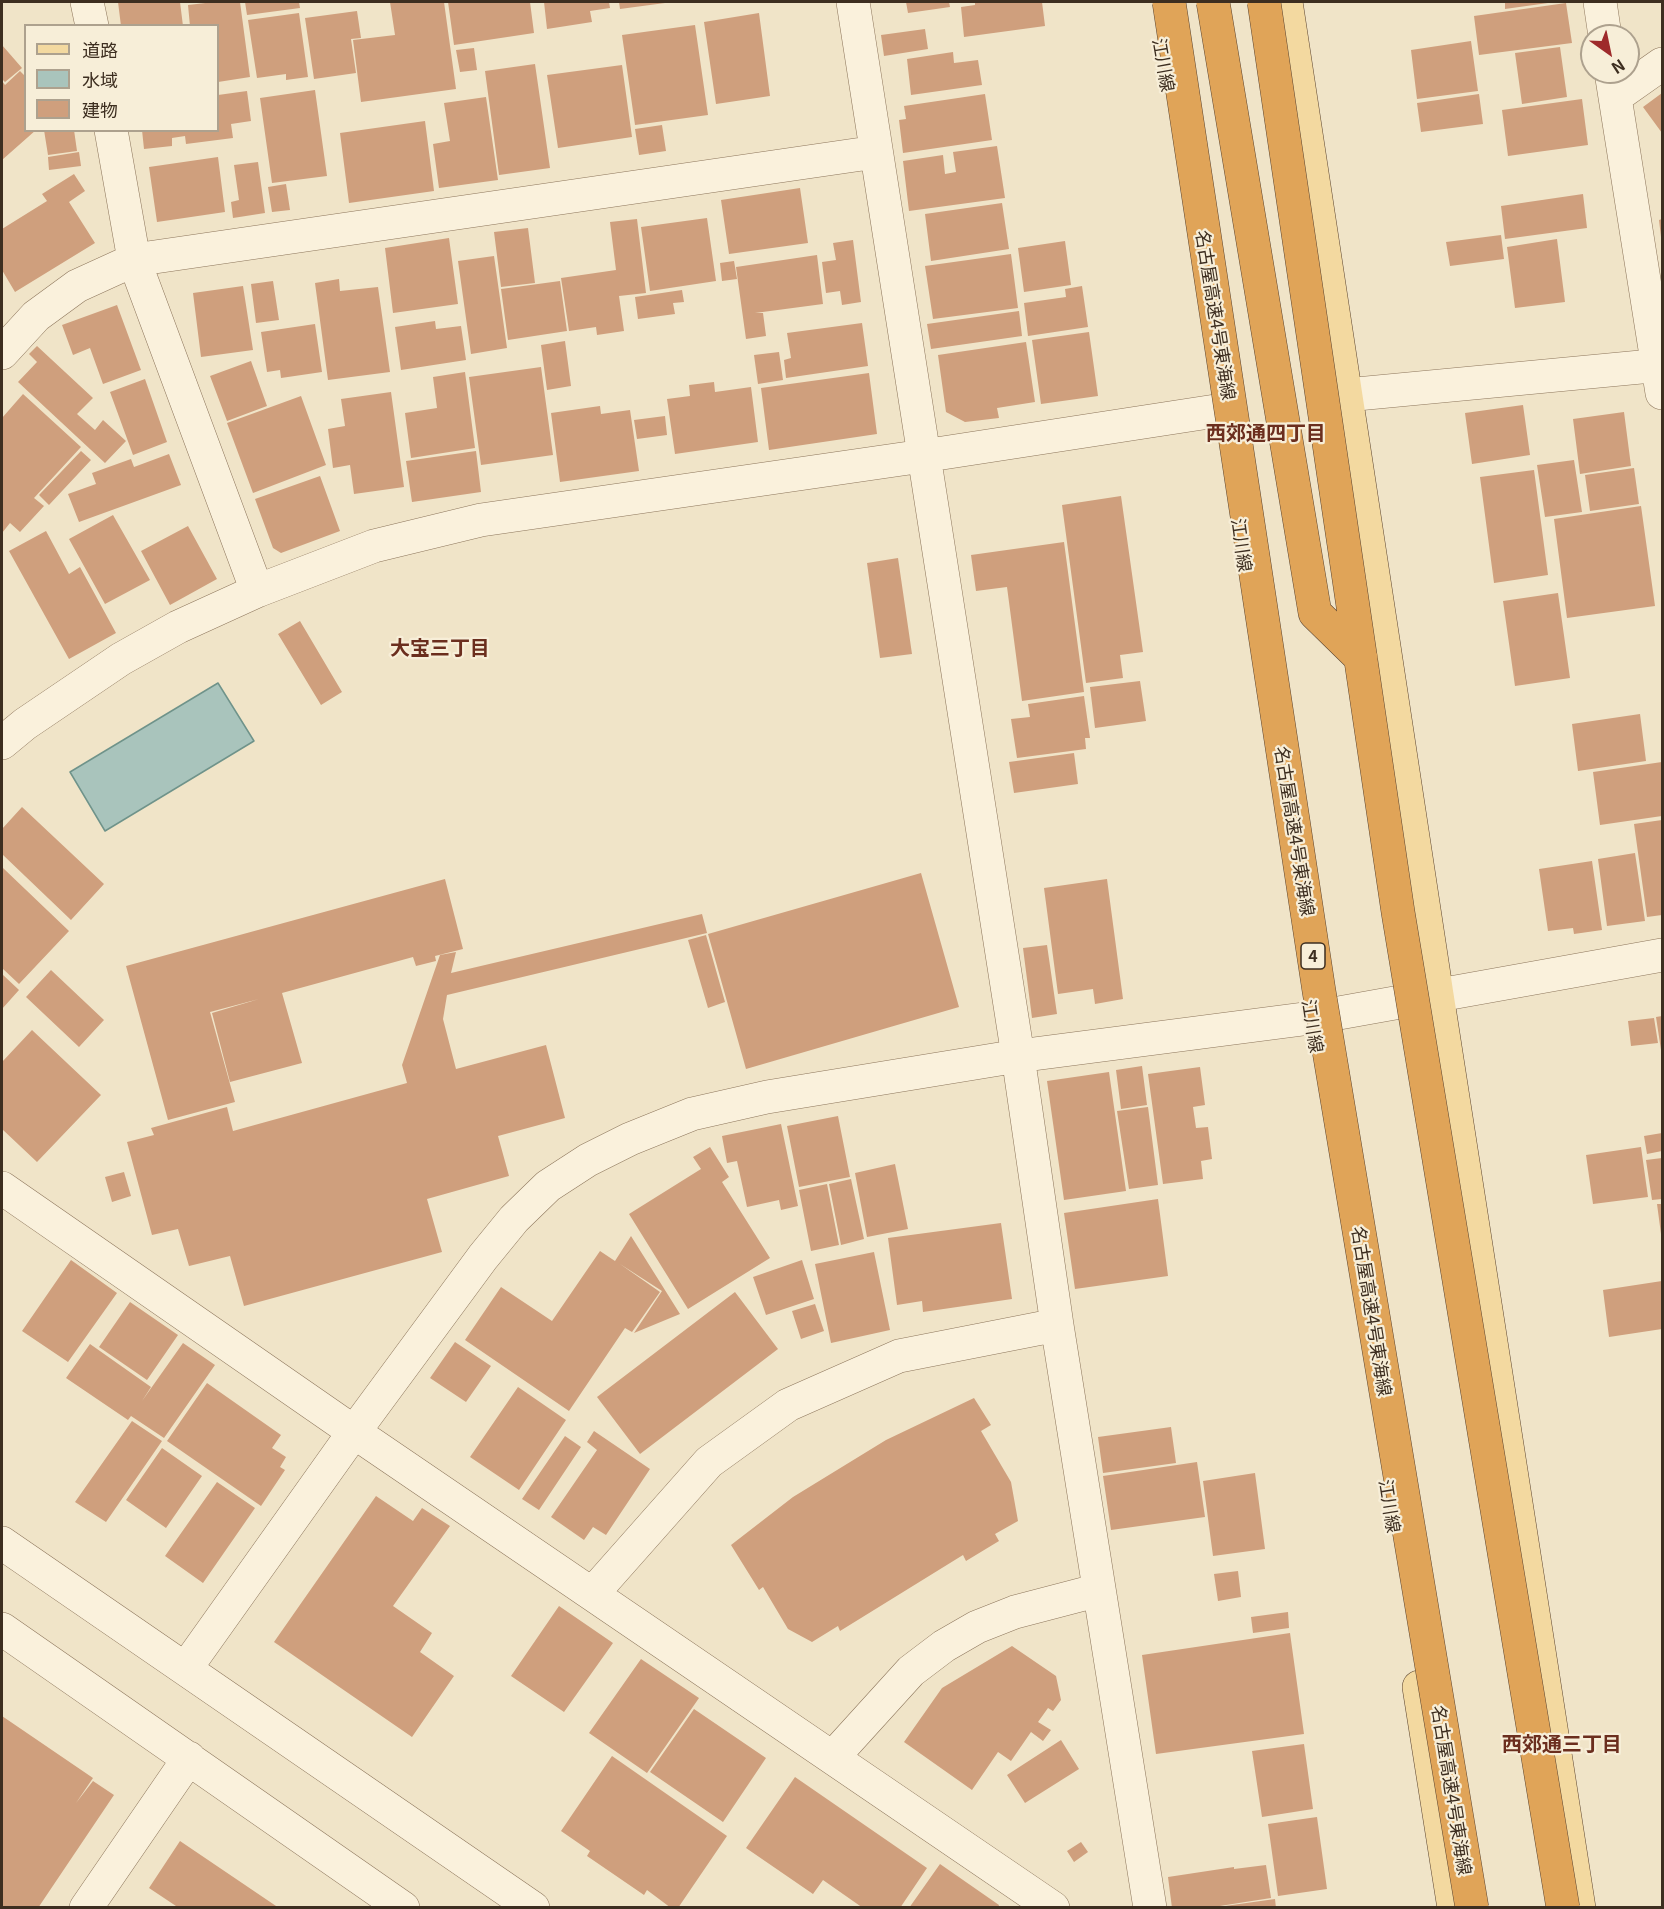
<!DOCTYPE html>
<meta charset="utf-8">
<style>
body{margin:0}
#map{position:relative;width:1664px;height:1909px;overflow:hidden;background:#f0e4c8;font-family:Georgia,"Noto Sans JP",serif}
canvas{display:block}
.frame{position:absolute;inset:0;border:3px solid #3d2e20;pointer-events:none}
.legend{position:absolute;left:24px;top:24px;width:195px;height:108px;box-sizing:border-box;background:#f7eed8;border:2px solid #ada18e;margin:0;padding:8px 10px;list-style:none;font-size:18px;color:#3d2e20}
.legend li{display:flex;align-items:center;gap:12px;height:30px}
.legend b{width:30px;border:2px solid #ada18e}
.north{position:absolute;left:1580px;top:24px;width:60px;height:60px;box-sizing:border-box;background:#f7eed8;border:2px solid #ada18e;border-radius:50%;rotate:147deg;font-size:16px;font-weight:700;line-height:24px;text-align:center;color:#3d2e20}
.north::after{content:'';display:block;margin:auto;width:21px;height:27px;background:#9e2a2b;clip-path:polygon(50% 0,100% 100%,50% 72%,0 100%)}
</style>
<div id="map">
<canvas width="1664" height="1909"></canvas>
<div class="frame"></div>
<ul class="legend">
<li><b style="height:8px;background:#f3d9a0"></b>道路</li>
<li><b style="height:16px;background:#a9c4bc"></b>水域</li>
<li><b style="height:16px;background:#cf9f7d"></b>建物</li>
</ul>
<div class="north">N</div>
</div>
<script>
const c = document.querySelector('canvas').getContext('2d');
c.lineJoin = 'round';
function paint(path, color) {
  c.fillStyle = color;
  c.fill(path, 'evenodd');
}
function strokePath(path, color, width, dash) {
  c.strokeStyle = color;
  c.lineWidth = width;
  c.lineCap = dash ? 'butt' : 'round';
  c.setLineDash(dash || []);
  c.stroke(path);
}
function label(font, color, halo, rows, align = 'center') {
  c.font = font + ' Georgia,"Noto Sans JP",serif';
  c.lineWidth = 4.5;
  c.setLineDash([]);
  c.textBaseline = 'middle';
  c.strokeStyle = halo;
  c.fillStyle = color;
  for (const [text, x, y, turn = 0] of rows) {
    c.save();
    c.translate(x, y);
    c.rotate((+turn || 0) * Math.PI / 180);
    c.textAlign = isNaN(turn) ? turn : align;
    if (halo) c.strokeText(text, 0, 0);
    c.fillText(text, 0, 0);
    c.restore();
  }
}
const water = new Path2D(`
 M218,683l36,58 -149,90 -35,-59z`);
paint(water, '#a9c4bc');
strokePath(water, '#6f938a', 1.5);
paint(new Path2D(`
 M118,2h62l3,24h-62z
 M214,2h26l10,75 -32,5v-56h-28l-2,-21z
 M245,2h54l1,6 -53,7z
 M390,2h54l12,87 -95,13 -8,-62 42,-5z
 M448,2h82l4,31 -80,12z
 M544,2h65l1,6 -20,3 2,11 -45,7z
 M619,2h46v1l-45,6z
 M906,2h43l1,5 -42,6z
 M975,2h67l3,24 -81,11 -3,-30 14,-2z
 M1505,2h43v1l-43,6z
 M1566,3l6,40 -93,12 -5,-39z
 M357,11l4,27 -10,1 5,34 -42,6 -9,-61z
 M299,13l9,64 -22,3v-6l-29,4 -9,-58z
 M759,13l11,83 -54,8 -12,-82z
 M695,25l13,90 -73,10 -13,-90z
 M925,29l3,20 -44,7 -3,-21z
 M1471,41l7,50 -61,8 -6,-49z
 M2,45l20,23 -17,14 -3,-3z
 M1560,47l7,50 -45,7 -7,-51z
 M474,48l3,22 -17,2 -4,-22z
 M953,52l1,11 24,-3 4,25 -71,10 -4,-36z
 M535,64l15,104 -51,7 -14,-104z
 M622,65l10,72 -74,11 -11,-73z
 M20,71l6,6v53h10l-34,30v-79l3,4z
 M315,90l12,86 -55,7 -12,-85z
 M247,91l4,30 -20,3 2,14 -47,6 -1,-8 -13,2v8l-28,3 -2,-19h76v-35z
 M1662,93v40l-19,-26z
 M985,94l7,46 -89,13 -4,-33 7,-1 -2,-13z
 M1479,94l4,30 -62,8 -4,-29z
 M486,97l12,83 -59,8 -6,-44 17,-3 -6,-38z
 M1582,99l6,46 -80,11 -6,-46z
 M425,121l9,70 -85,12 -9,-70z
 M662,125l4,26 -27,4 -4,-26z
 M44,130h30l3,21 -29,4z
 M997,146l8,52 -96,13 -6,-50 40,-6 2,19 11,-2 -3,-20z
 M79,152l2,14 -32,4 -1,-13z
 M218,157l7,55 -68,10 -8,-55z
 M258,162l7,51 -32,5 -2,-16 8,-2 -5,-35z
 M74,174l11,17 -16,11 26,41 -80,49 -13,-22v-41l45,-28 -5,-7z
 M286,184l4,26 -18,2 -4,-25z
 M800,188l8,55 -79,11 -8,-54z
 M1583,194l4,34 -82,11 -4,-33z
 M1002,203l7,46 -78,12 -6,-47z
 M707,218l9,63 -66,10 -9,-64z
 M637,219l9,74 -27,3 5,35 -27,4 -1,-8 -27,4 -8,-53 55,-8 -6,-48z
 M1662,219v18h-1l-2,-17z
 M528,228l7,55 -34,4 -7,-55z
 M1501,235l3,24 -54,7 -4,-24z
 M449,238l9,66 -65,9 -8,-65z
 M1557,239l8,63 -50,6 -8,-61z
 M853,240l8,62 -19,3 -2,-14 -14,2 -4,-31 14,-2 -3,-17z
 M1065,241l6,44 -47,7 -6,-44z
 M1011,254l7,54 -85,11 -8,-53z
 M817,255l6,49 -68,9h8l3,23 -20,3 -10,-72z
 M494,256l13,92 -36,6 -13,-93z
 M734,261l3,18 -15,2 -2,-18z
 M339,279l1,12 38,-4 12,85 -62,8 -13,-97z
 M273,281l6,39 -23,3 -5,-39z
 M560,281l7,50 -59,9 -7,-51z
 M243,286l10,64 -52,7 -8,-64z
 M1082,286l6,41 -60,9 -4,-33 42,-6 -1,-8z
 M682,290l2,12 -11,1 2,11 -37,5 -3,-22z
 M117,305l24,65 -38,14 -13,-36 -17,7 -11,-30z
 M1019,311l3,25 -91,13 -4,-25z
 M435,321l1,8 25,-3 5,34 -65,10 -6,-43z
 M862,323l6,43 -82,12 -2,-18 7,-2 -4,-25z
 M315,324l7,48 -41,6 -1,-8 -13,2 -6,-40z
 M1089,332l9,64 -57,8 -9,-64z
 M565,341l6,45 -24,4 -6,-45z
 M1026,342l9,60 -38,6 2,10 -34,4 -19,-10 -8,-57z
 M37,346l56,52 -16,16 18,16 8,-10 23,21 -21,22 -87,-81 19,-20 -8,-8z
 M779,352l4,28 -25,4 -4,-29z
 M251,361l16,45 -40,15 -17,-45z
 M541,367l12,88 -72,10 -12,-88z
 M465,372l10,76 -64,10 -6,-45 32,-5 -4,-31z
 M869,373l8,61 -108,16 -8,-62z
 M145,379l22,63 -34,13 -23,-63z
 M714,382l1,10 36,-5 7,55 -83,12 -8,-55 23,-3 -1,-11z
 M391,392l13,95 -50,7 -4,-29 -17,3 -5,-39 17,-3 -4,-27z
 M23,394l58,53 -47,51 10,8 -24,26 -10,-9 -8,10v-115z
 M301,396l25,69 -73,28 -26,-70z
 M1523,405l7,50 -58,9 -7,-51z
 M600,406l1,8 29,-4 9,61 -79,11 -9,-69z
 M1624,412l7,54 -51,8 -7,-55z
 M665,416l2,19 -30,4 -3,-19z
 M81,451l10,9 -42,45 -10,-10z
 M476,451l5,41 -69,10 -6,-41z
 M169,454l12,31 -102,37 -11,-28 28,-10 -4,-11 39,-14 3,8z
 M1574,460l8,52 -37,5 -8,-52z
 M1634,468l5,36 -49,7 -5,-36z
 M1534,470l14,105 -54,8 -14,-106z
 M320,476l20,55 -59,22 -8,-5 -18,-49z
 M1121,496l22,156 -23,3 3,23 -37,5 -24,-178z
 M1641,506l14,100 -88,12 -13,-99z
 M113,515l37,65 -45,24 -36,-65z
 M188,526l29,53 -47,26 -29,-54z
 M46,531l23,43 11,-7 36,66 -47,26 -60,-108z
 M1064,542l20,150 -62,9 -15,-114 -31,4 -5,-36z
 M898,558l14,96 -32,4 -13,-95z
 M1558,593l12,85 -55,8 -12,-85z
 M300,621l42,71 -21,13 -43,-71z
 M1140,681l6,40 -51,7 -5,-41z
 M1084,696l6,42h-5l1,11 -69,9 -6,-39 19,-2 -2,-13z
 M1640,714l6,47 -68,10 -6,-47z
 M1074,753l4,31 -64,9 -5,-31z
 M1662,762v54l-62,9 -7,-53z
 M22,807l82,77 -33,36 -69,-66v-25z
 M1662,820v95l-15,2 -13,-93z
 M1635,853l10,68 -38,5 -9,-67z
 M1592,861l10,69 -28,4 -1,-6 -25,3 -9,-62z
 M3,868l66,63 -50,53 -17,-16z
 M921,873l38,134 -213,62 -38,-135z
 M445,879l18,70 -28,7 1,5 -20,5 -3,-9 -131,36 20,70 -72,19 -18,-69 47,-14 -49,13 25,90 -67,18 -42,-154z
 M1107,879l16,120 -28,5 -2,-15 -35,5 -14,-106z
 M702,914l5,19 -260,62 -4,24 13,50 90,-24 19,73 -67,18 11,40 -82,23 15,53 -198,54 -14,-50 -41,10 -11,-37 -26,6 -25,-93 27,-7 -3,-7 76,-21 6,24 174,-48 -5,-18 38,-110 16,-3 -5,21z
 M706,935l19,67 -17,6 -20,-68z
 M1047,945l10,69 -25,4 -9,-70z
 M51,970l53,50 -25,27 -53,-50z
 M2,974l17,16 -17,19z
 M1662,1016v34h-1l-5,-33z
 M1654,1018l4,25 -27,3 -3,-25z
 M32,1030l69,65 -64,67 -35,-33v-67z
 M1142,1066l5,39 -26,4 -5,-39z
 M1200,1067l5,38 -12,2 3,21 12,-1 4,32 -11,2 2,18 -40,5 -15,-110z
 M1109,1072l17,119 -62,9 -17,-119z
 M1148,1107l10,78 -29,4 -12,-78z
 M838,1116l12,61 -51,10 -12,-61z
 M781,1124l17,82 -17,4 -2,-10 -32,7 -10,-46 -10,2 -5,-27z
 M1662,1133v18l-15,3 -3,-18z
 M710,1147l19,30 -7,5 48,76 -82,51 -59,-95 72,-45 -8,-12z
 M1641,1147l7,50 -55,7 -7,-49z
 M1662,1158v41l-10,1 -6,-40z
 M895,1164l13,65 -41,8 -12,-64z
 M124,1172l7,24 -19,6 -7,-25z
 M851,1179l13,60 -23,6 -12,-61z
 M827,1184l12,61 -28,6 -12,-61z
 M1158,1199l10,77 -93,13 -11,-76z
 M1657,1204h5v29l-1,1z
 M1001,1223l11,76 -89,13 -1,-11 -25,4 -9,-67z
 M631,1236l49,78 -46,19 28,-42 -42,-27 40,28 -28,40 -7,-4 -56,83 -104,-71 36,-53 51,34 48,-70 15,10z
 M874,1252l16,78 -59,13 -16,-79z
 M71,1260l46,33 -49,69 -46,-31z
 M802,1260l12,39 -48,16 -13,-38z
 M1662,1281v48l-53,8 -6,-47z
 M735,1292l43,57 -138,105 -43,-57z
 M130,1302l48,33 -31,45 -48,-33z
 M815,1304l9,27 -23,8 -9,-28z
 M455,1342l36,24 -25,36 -36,-24z
 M183,1343l32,22 -51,73 -33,-22 -3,4 -62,-42 24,-34 61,43 -9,14z
 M207,1383l74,52 -9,13 14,9 -6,10 5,3 -24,36 -94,-65z
 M518,1387l48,33 -47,70 -49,-33z
 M974,1398l17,27 -10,6 30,51 7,39 -23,13 4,7 -33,20 -3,-6 -123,76 -2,-5 -26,16 -24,-13 -25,-42 -4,3 -28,-45 62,-48 93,-57z
 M132,1421l30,20 -56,81 -31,-20z
 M1171,1427l5,36 -73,10 -5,-36z
 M594,1431l56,38 -44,66 -13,-8 -9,13 -33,-23 46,-67 -10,-8z
 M565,1436l16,11 -42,63 -17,-11z
 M162,1448l40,28 -36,52 -40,-28z
 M1197,1462l8,55 -94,13 -8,-54z
 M1255,1473l10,76 -52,7 -10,-75z
 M217,1482l38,26 -52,75 -38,-27z
 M376,1496l37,25 9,-13 28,18 -57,80 39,27 -12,19 34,24 -42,61 -138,-95z
 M1238,1571l3,26 -23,4 -4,-27z
 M559,1606l54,37 -49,69 -53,-36z
 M1288,1612l1,16 -36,5 -2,-16z
 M1290,1633l14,101 -148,20 -14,-99z
 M1012,1646l44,30 5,24 -8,11 -5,-3 -10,14 13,8 -8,11 -12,-9 -20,29 -13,-9 -26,38 -68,-48 38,-54z
 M641,1659l58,39 -52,75 -58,-40z
 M694,1709l72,49 -43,64 -73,-50z
 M2,1716l91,62 -17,25 17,-22 21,14 -76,113h-36z
 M1061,1740l18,29 -54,34 -18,-28z
 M1304,1744l9,65 -51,8 -10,-66z
 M612,1756l115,80 -49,72h-7l-24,-18 -3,5 -57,-39 3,-5 -29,-20z
 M795,1777l132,91 -27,40h-37l-40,-28 -10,14 -67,-46z
 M1317,1817l10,72 -49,7 -10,-72z
 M180,1841l99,67h-100l-30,-20z
 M1081,1842l7,10 -14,10 -7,-11z
 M940,1864l59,41 -1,3h-89z
 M1266,1865l5,33 -64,10h-35l-4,-31 66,-10v2z
 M1275,1899l1,9h-51v-2z`), '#cf9f7d');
const minor = new Path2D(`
 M87,2l5,24
 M853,2l165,1054 39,269 93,583
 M1600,2l5,34
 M1611,72l51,321
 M1615,97l47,-33
 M111,130l23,130 123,331
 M2,353l34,-37 41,-30 57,-26 742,-108
 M1346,395l316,-30
 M2,743l23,-19 96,-65 57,-32 79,-36 117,-45 107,-26 442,-64 299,-46
 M2,1188l352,244 699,476
 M2,1543l531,365
 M593,1593l116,-131 79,-57 111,-49 158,-31
 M2,1629l401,279
 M186,1668l168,-236 129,-175 31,-38 34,-33 40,-26 42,-21 62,-25 75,-17 251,-41 293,-38 351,-63
 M833,1757l78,-86 33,-25 33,-19 38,-15 84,-22
 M86,1908l103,-150`);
const major = new Path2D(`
 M1286,2l151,993 142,913
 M1419,1687l35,221`);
strokePath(minor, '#8d765c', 34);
strokePath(major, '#5b4430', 34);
strokePath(minor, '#faf1dc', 33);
strokePath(major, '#f3d9a0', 33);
const highwayBridge = new Path2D(`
 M1169,2l150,989 153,917
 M1213,2l102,611 46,45
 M1264,2l134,910 165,996`);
strokePath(highwayBridge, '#5b4430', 34, []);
strokePath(highwayBridge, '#e0a458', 33);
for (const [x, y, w] of [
 [1313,956,24]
]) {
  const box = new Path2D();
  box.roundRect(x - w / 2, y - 13, w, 26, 4.5);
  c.fillStyle = '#f7eed8';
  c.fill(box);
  strokePath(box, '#3d2e20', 1.5);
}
label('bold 16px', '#3d2e20', null, [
 ["4",1313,956]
]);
label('18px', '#3d2e20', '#f7eed8', [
 ["江川線",1164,65,80],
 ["名古屋高速4号東海線",1216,315,81],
 ["江川線",1242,545,82],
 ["名古屋高速4号東海線",1295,831,81],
 ["江川線",1313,1026,81],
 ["名古屋高速4号東海線",1372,1311,81],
 ["江川線",1390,1506,81],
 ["名古屋高速4号東海線",1452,1790,81]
]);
label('bold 20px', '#6b2e1e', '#f7eed8', [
 ["西郊通四丁目",1266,432],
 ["大宝三丁目",440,647],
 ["西郊通三丁目",1562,1743]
]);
</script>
